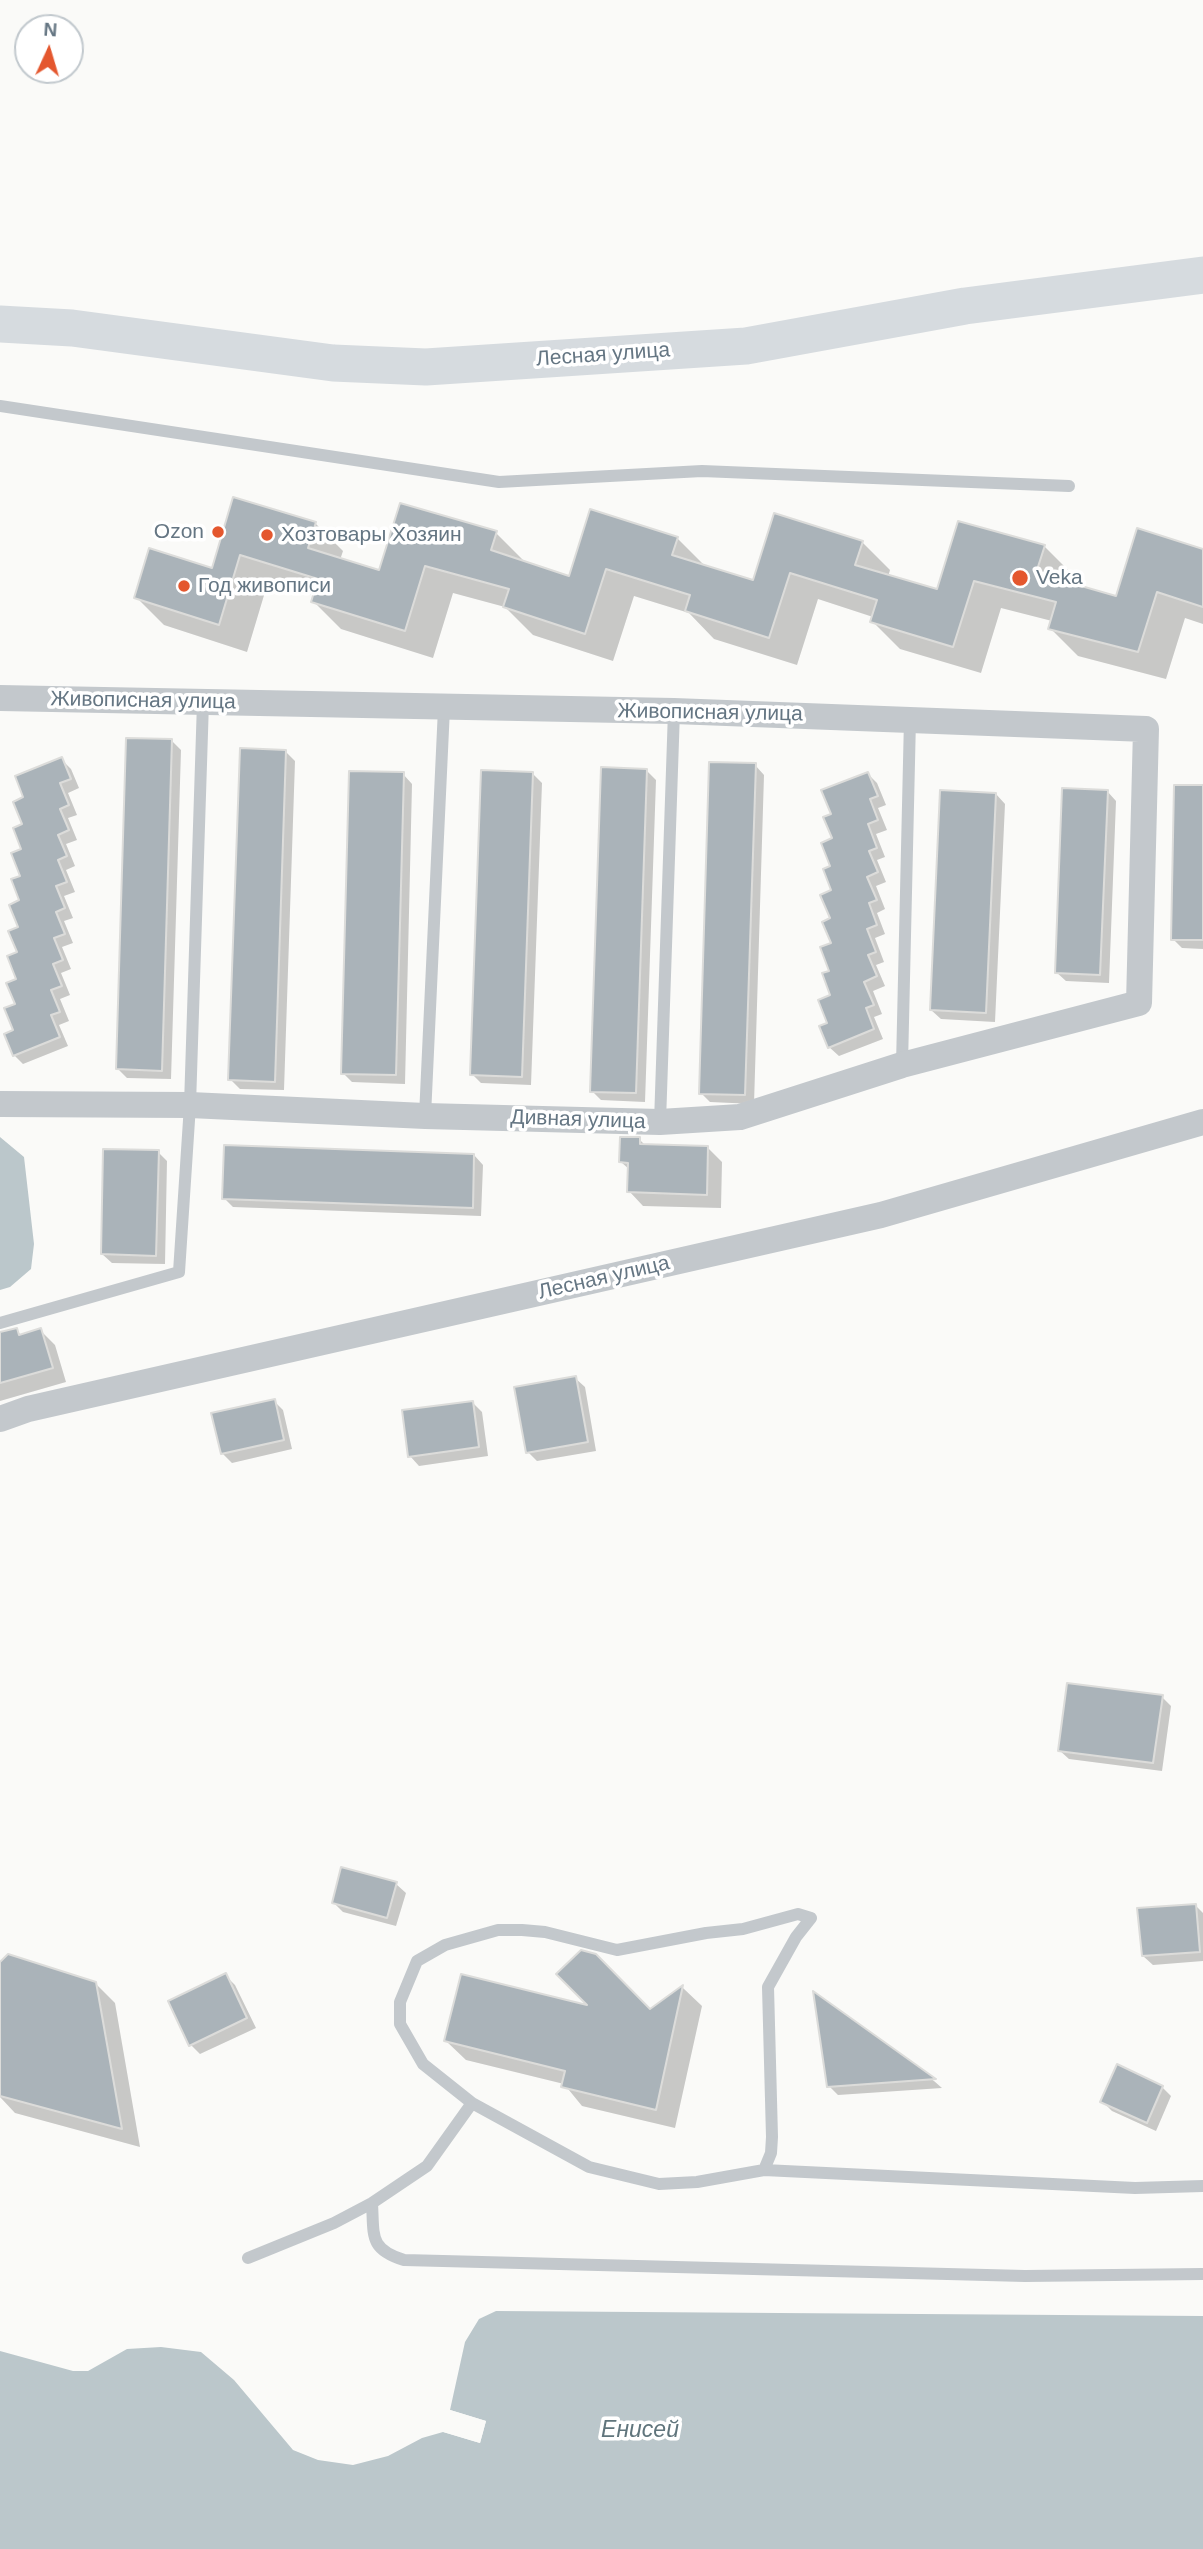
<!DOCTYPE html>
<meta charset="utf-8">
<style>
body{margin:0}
#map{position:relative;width:1203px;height:2549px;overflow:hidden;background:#fafaf8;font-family:Helvetica,sans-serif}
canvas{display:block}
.north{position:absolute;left:14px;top:14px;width:70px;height:70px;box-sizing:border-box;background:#fff;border:2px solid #c1c8cd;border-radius:50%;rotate:4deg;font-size:19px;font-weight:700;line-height:28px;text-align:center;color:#657683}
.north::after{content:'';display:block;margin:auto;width:24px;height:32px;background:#e4572e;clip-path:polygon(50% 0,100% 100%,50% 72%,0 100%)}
</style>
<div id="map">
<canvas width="1203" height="2549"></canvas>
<div class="north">N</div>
</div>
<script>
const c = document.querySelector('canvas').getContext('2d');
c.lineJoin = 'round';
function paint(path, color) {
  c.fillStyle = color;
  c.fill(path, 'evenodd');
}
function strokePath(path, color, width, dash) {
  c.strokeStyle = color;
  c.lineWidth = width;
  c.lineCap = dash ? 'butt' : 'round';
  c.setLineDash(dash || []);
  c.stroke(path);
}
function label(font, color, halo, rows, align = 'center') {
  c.font = font + ' Helvetica,sans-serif';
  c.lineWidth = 7;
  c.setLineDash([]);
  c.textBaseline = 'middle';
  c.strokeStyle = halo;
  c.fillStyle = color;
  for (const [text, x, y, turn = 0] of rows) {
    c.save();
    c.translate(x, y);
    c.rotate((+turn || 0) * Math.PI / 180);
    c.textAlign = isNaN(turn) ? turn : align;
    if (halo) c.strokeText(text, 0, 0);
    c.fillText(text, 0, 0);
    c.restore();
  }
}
paint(new Path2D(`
 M0,1137l24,20 10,87 -3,25 -21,18 -10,3z
 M496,2311l707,5v233h-1203v-198l73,20h15l39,-22 34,-2 40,5 33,28 59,70 25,10 35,5 35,-9 34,-18 21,-6 37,11 6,-22 -36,-11 15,-68 14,-23z`), '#bbc7cb');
paint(new Path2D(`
 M447,2409l39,12 -6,22 -43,-13 7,-2 34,10 4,-14 -33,-10z`), '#fafaf8');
paint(new Path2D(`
 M234,499l81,24 28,28 -3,9 40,13 116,-40 28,28 -1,2 47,16 107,-41 29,29 48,15 108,-40 28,28 -2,7 50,14 106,-45 28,28 -3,10 48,14 86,-47v73l-18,-6 -19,61 -88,-23 -28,-28 2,-7 -51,-13 -20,65 -81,-24 -28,-28 1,-4 -55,-18 -21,66 -83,-26 -25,-26 -55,-17 -21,65 -80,-26 -28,-28 -52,-14 -20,65 -92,-29 -28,-28 2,-5 -47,-14 -21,70 -83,-27 -28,-28 77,-27z
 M172,741l9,9 -10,329 -44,-1 -9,-9z
 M286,752l9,9 -11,329 -44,-1 -10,-10z
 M61,759l10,10 8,19 -11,5 9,22 -9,3 9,22 -11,4 9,22 -9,4 9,22 -11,4 9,22 -9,3 9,22 -11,4 9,22 -10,4 9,22 -10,4 9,22 -10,4 9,21 -45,18 -9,-9 12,-257z
 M755,765l9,10 -10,329 -44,-2 -9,-9z
 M646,770l10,10 -11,322 -44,-2 -9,-9z
 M403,774l9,10 -7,300 -53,-2 -9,-9z
 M533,774l9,9 -11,302 -50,-2 -9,-9z
 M868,774l9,9 9,22 -8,3 9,22 -11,4 9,23 -8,3 9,22 -10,4 9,23 -8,4 8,21 -10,4 9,24 -8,3 9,21 -12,5 9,23 -8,3 9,22 -44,17 -10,-9 3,-51 1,-181z
 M1203,787v162l-21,-1 -9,-9z
 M1107,791l9,10 -7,182 -43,-2 -10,-9z
 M996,794l9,10 -10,218 -54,-3 -10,-9z
 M639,1139l7,7 62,2 14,14 -1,46 -78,-2 -14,-15 1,-21 -9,-8z
 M158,1152l9,9 -2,103 -53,-1 -10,-9z
 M474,1155l9,10 -2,51 -248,-9 -9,-9z
 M16,1330l6,6 18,-6 15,15 11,37 -66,19v-67z
 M575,1378l10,9 11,64 -59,10 -9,-9z
 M274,1401l9,9 9,39 -60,14 -10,-10z
 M472,1402l10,10 6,44 -69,10 -9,-10z
 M1162,1697l9,9 -9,65 -93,-12 -10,-9z
 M396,1884l10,9 -10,33 -53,-14 -9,-9z
 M1195,1905l8,8v48l-50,4 -10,-9z
 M0,1964l96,20 19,19 25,144 -125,-34 -15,-16z
 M226,1976l9,9 21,43 -56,26 -9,-9z
 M683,1988l19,18 -27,122 -93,-22 -18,-22 -98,-24 -20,-19 147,-33 57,3z
 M815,1994l119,87 8,7 -104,7 -9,-9z
 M1162,2087l9,9 -15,35 -44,-20 -10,-10z`), '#0003');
const building = new Path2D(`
 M233,497l83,25 -8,26 71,22 21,-67 97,28 -6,19 78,26 21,-67 88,28 -6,18 81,25 21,-67 89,28 -8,24 82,24 21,-68 87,24 -9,28 80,23 21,-68 66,21v58l-46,-15 -19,60 -90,-23 8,-27 -82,-21 -21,66 -83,-25 7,-22 -87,-27 -21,65 -84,-27 5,-16 -84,-26 -21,65 -82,-27 6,-18 -84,-23 -20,65 -94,-29 7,-23 -78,-24 -21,70 -85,-27 15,-50 63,20z
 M126,738l46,1 -10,332 -46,-2z
 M240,748l46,2 -11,332 -47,-2z
 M62,757l9,22 -11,4 9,22 -9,4 9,21 -11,5 9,21 -9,4 9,22 -11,4 9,22 -9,4 9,22 -11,4 9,22 -10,4 9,22 -11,4 9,22 -9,3 9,22 -47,19 -9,-22 9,-4 -9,-22 11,-4 -9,-21 10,-4 -9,-23 10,-4 -9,-21 10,-4 -9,-22 10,-5 -8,-21 9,-3 -9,-23 10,-4 -8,-21 9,-4 -9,-22 10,-5 -8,-21z
 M709,762l47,1 -11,332 -46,-1z
 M601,767l46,2 -11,324 -46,-1z
 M481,770l52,2 -11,305 -52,-2z
 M349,771l55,1 -8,303 -55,-1z
 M868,772l10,24 -8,3 8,21 -10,4 9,24 -8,3 9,21 -11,5 10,23 -8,3 8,22 -10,4 9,23 -8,3 9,21 -13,6 10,23 -8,3 8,21 -46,19 -9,-22 8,-3 -9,-23 12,-5 -8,-22 7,-2 -9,-24 11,-4 -9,-21 8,-4 -10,-23 11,-5 -8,-21 7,-3 -9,-23 11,-5 -9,-21 8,-3 -10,-24z
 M1174,785h29v155h-32z
 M1062,788l46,2 -8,185 -45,-2z
 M940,790l56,3 -10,220 -56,-3z
 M620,1137h20v7l68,2 -1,49 -80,-3 1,-29 -9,-1z
 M224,1145l250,9 -1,54 -251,-9z
 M103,1149l56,1 -3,106 -55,-2z
 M17,1328l2,7 22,-7 12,40 -53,15v-51z
 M576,1376l12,66 -62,11 -12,-66z
 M275,1399l9,41 -63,14 -10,-41z
 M473,1401l6,46 -71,10 -6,-47z
 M1067,1683l96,12 -10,68 -95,-12z
 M341,1867l56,15 -10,36 -55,-15z
 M1196,1904l4,48 -58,4 -5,-48z
 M581,1950l15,4 54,55 33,-24 -27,125 -95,-23 4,-16 -121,-30 17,-67 126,31 -31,-31z
 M8,1954l88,28 26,147 -122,-33v-134z
 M226,1973l21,45 -58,28 -21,-45z
 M813,1991l123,88 -109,8z
 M1117,2064l46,22 -16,37 -47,-21z`);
paint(building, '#aab3b9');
strokePath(building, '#dcdcda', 2);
strokePath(new Path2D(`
 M0,406l499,76 203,-11 367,15
 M902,1065l8,-346
 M425,1116l19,-408
 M660,1122l14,-411
 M0,1323l179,-51 11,-167 13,-403
 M472,2103l117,64 70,17 38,-2 67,-12 371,18 68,-2
 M372,2203c2,33 -3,46 32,57l621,16 178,-2
 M248,2258l86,-35 38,-20 55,-37 45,-63 -49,-39 -23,-40v-22l17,-41 28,-16 53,-15h24l23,2 72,18 89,-17 37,-4 55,-15 13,4 -15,19 -28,50 4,150 -1,16 -7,17`), '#c3c8cc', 12);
strokePath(new Path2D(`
 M0,698l674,13 472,18 -7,274 -237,62 -162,52 -80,5 -235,-6 -235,-11 -190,-1
 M0,1419l28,-10 853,-194 322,-93`), '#c3c8cc', 26);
strokePath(new Path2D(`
 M0,324l72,4 261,35 93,4 320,-21 219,-40 238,-31`), '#d6dbdf', 37);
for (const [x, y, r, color] of [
 [218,532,7,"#e4572e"],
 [267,535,7,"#e4572e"],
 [1020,578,9,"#e4572e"],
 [184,586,7,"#e4572e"]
]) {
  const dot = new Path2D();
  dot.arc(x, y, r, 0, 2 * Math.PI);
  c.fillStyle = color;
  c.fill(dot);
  strokePath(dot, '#fff', 2.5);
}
label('21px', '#657683', '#fff', [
 ["Лесная улица",603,355,-4],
 ["Живописная улица",143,701,1],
 ["Живописная улица",710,713,1],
 ["Дивная улица",578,1120,2],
 ["Лесная улица",604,1278,-13]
]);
label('21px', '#657683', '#fff', [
 ["Ozon",204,532,"right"],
 ["Хозтовары Хозяин",281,535],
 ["Veka",1036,578],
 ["Год живописи",198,586]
], 'left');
label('italic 23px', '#60757c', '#fff', [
 ["Енисей",640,2431]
]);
</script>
